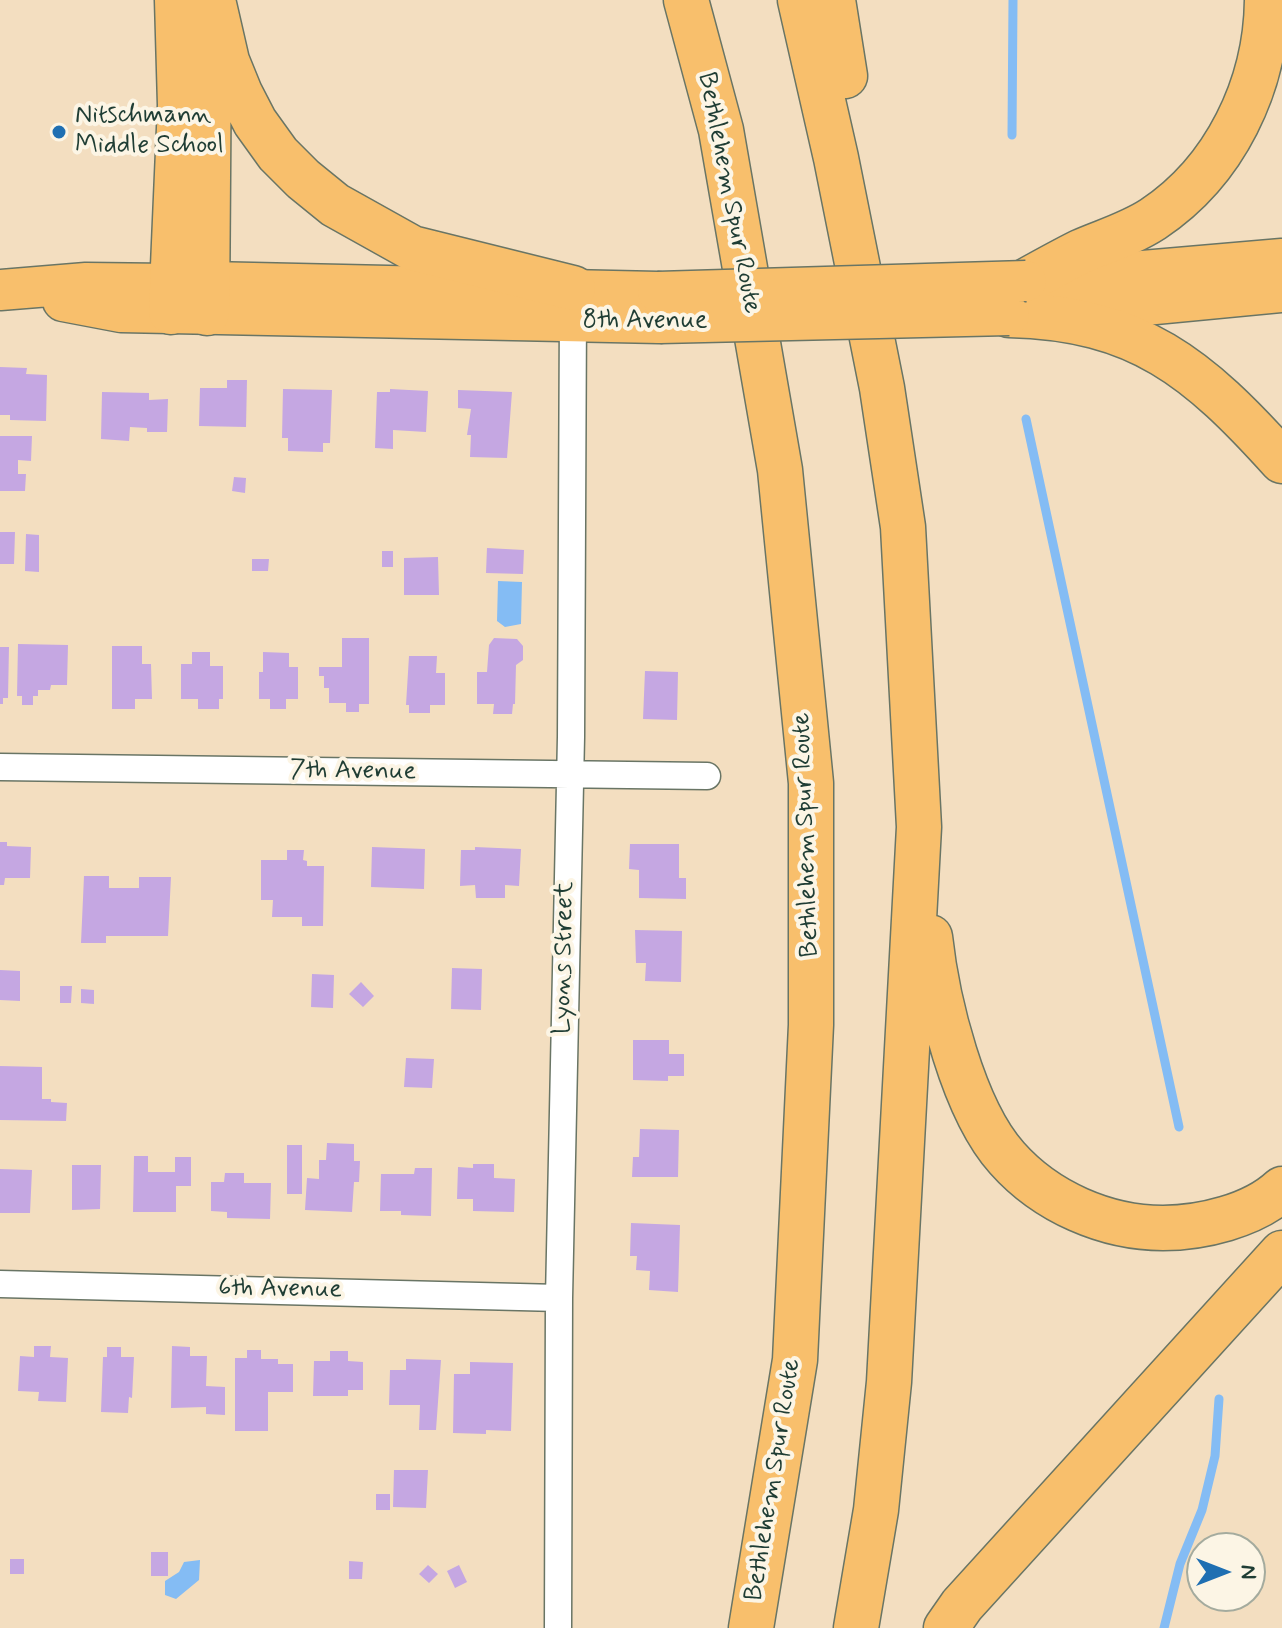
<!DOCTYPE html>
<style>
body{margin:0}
#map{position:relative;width:1282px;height:1628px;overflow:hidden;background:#f3dec0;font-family:Mynerve,sans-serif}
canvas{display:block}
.north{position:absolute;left:1186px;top:1532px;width:80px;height:80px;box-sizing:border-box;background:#fcf5e5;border:2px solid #a4ab9e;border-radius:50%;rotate:90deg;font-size:22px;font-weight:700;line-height:32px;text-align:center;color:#1f3d34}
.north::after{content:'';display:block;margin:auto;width:28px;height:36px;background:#1f6fb2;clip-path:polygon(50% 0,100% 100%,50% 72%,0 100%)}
</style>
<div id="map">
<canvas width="1282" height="1628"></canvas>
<div class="north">N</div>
</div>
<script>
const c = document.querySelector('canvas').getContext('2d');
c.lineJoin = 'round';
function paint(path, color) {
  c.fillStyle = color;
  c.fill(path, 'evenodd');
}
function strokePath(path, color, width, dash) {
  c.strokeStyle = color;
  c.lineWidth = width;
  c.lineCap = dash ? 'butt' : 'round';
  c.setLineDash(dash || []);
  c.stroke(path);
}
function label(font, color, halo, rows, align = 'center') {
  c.font = font + ' Mynerve,sans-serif';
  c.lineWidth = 8;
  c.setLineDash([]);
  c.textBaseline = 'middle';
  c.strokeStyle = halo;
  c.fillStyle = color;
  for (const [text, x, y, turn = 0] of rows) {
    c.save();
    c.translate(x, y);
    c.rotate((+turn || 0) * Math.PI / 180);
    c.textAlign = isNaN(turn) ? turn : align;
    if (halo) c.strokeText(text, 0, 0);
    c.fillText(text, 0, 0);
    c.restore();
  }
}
paint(new Path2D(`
 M498,581l24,1 -1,42 -16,3 -8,-6z
 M200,1560l-1,20 -23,19 -11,-4v-14l14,-9 5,-10z`), '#84bcf4');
strokePath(new Path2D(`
 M1012,135l1,-135
 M1026,419l153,708
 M1164,1628l16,-64 22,-54 13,-54 4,-57`), '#84bcf4', 9);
paint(new Path2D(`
 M0,367l27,1 -1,6 21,1 -1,46 -36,-1v-5h-10z
 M227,380h20l-1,47 -47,-1 1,-38h27z
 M283,389l49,1 -2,53h-7v9l-35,-1v-13h-6z
 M390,389l38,2 -2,41 -33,-2v19l-18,-1 2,-56h13z
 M458,390l54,2 -5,66 -37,-1 1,-22h-4l4,-26 -13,-1z
 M102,392l47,1v7l19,-1 -1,33h-20v-4l-17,-1 -1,14 -28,-2z
 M0,436h32l-1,25 -13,-1v14h8l-1,17h-25z
 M234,477l12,1 -1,15 -13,-2z
 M0,532h15l-1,32h-14z
 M26,534l13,1v37l-14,-1z
 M487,548l37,2 -1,24 -37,-1z
 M382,551h11v16h-11z
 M438,557l1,38h-35v-37z
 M252,559h17l-1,12h-16z
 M342,638h27v66h-10v8h-13v-9h-17v-15h-5v-12h-5v-9h23z
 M494,638l23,1 6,7v14l-7,5 -1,39h-2l-1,10h-19l1,-10h-17v-32h10l2,-27z
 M18,644l50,1 -1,40h-16l-1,5h-12v6h-5v9h-11v-9h-5z
 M112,646h30v18h9l1,35h-17v10h-23z
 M0,647h9l-1,51h-5v6h-3z
 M192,652h18v14h13v33h-4v10h-21v-10h-17v-35h11z
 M263,652l26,1v14h9v32h-12v10h-16v-10h-11v-27h4z
 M409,656h28l-1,17h9v32h-15v8h-21v-8h-3z
 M645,671l33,1 -1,48 -34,-1z
 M0,842h7v4l24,1 -1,31h-25l-1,7h-4z
 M630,844h49v34h7v21l-47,-1v-28l-10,-1z
 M372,847l53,2 -1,40 -53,-2z
 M475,847l46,2 -2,37 -14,-1v13h-29l-1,-13 -15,1 1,-36h14z
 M287,850h17l-1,10 4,1v5h17l-1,60h-21v-9h-30l1,-17h-12v-40h26z
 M84,876h25v12h30v-11h32l-3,59h-62v7h-25z
 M635,930l47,1 -1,51 -36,-1 1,-18h-10z
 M452,968l30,1 -1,41 -30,-1z
 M0,970l20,1v30l-20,-1z
 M312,974l22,1 -1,33 -22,-1z
 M361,982l13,14 -11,11 -14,-13z
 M60,986h12l-1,17h-11z
 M81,989l13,1v14l-13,-1z
 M633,1040h36v14h15v22h-16v5l-35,-1z
 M406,1058l28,1 -2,29 -28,-1z
 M0,1066l42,1v32h9v3l16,1 -1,18 -66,-1z
 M640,1129l39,1 -1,47h-46l1,-20h6z
 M327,1143l27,1v17h6l-1,21h-5l-2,30 -47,-2 2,-32 12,1v-19h7z
 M287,1145h15v49h-15z
 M134,1156h14v16h27v-15h16v29h-15v26h-43z
 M473,1164h21v14l21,1 -1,33 -41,-1v-12h-16l1,-32 15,1z
 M72,1165h29l-1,44 -28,1z
 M415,1168h17l-1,48 -30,-1v-4h-21l1,-37h33z
 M0,1169l32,1 -2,43h-30z
 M225,1173h19v10h27l-1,36 -43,-1v-6l-16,-1v-29h13z
 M631,1223l49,2 -2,67 -29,-2 1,-19 -14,-1 1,-14h-7z
 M34,1346h17l-1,11 18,1 -2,44 -28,-1 1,-9 -21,-1 2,-35 14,1z
 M172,1346l18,1v9h17l-1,30 19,1v28l-19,-1v-7l-35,1z
 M107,1347h14v10h13l-2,41 -3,-1 -1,16 -27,-1 2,-55h4z
 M247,1350h14v9h17v5h15v28h-25v39h-33v-73h12z
 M330,1351h18v10l15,1v28h-15v6h-35l1,-35h16z
 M406,1359l35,1 -5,70h-17l1,-25h-31l1,-35h16z
 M470,1362l43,1 -2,68 -25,-1v4l-33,-1 1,-59h16z
 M394,1470h34l-2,38 -33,-1z
 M376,1494h14v16h-14z
 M151,1552h17v24h-17z
 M10,1559h14v15h-14z
 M349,1561l14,1 -1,17h-13z
 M428,1565l10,9 -9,9 -10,-9z
 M459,1565l8,17 -12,6 -8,-17z`), '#c5a7e2');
const minor = new Path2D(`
 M0,767l707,9
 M0,1284l559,14
 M558,1628l1,-330 12,-561 2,-429`);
const primary = new Path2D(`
 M1027,281l255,-22
 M0,290l86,-7 86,1 36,-2 450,10
 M63,301l58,11 539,11
 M1061,313l221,-21`);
const motorway = new Path2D(`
 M213,0l14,61 13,32 15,29 23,32 25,25 32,26 77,43 161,40
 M686,0l35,130 59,340 31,313v242l-16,335 -44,268
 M800,0l36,158 46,230 21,139 16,300 -30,555 -13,128 -20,118
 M833,0l12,76
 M1026,281c18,-10 36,-20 54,-29 25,-11 50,-18 73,-33 72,-48 113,-133 114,-219
 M171,312l9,-207 -3,-105
 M207,313l2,-274
 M1009,315c130,3 189,53 273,146
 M930,937c7,64 33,172 77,221 39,44 99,70 156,70 38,0 90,-12 119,-39
 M946,1628l16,-23 320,-352`);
strokePath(minor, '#697565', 29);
strokePath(primary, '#697565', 43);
strokePath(motorway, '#697565', 47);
strokePath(minor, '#fff', 26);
strokePath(primary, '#f8bf6c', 40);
strokePath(motorway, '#f8bf6c', 44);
const primaryBridge = new Path2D(`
 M658,292l368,-11
 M660,323l349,-8`);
strokePath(primaryBridge, '#697565', 43, []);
strokePath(primaryBridge, '#f8bf6c', 40);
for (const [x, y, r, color] of [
 [59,132,8,"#1f6fb2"]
]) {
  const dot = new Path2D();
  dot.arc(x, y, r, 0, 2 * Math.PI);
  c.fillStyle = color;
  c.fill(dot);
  strokePath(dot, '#fcf5e5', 3);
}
label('26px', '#1f3d34', '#fcf5e5', [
 ["Nitschmann",75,117],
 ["Middle School",75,147]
], 'left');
label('26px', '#1f3d34', '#fcf5e5', [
 ["Bethlehem Spur Route",728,193,79],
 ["8th Avenue",645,322],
 ["7th Avenue",353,772,1],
 ["Bethlehem Spur Route",807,835,-92],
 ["Lyons Street",565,958,-89],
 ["6th Avenue",280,1290,1],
 ["Bethlehem Spur Route",774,1480,-81]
]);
</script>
